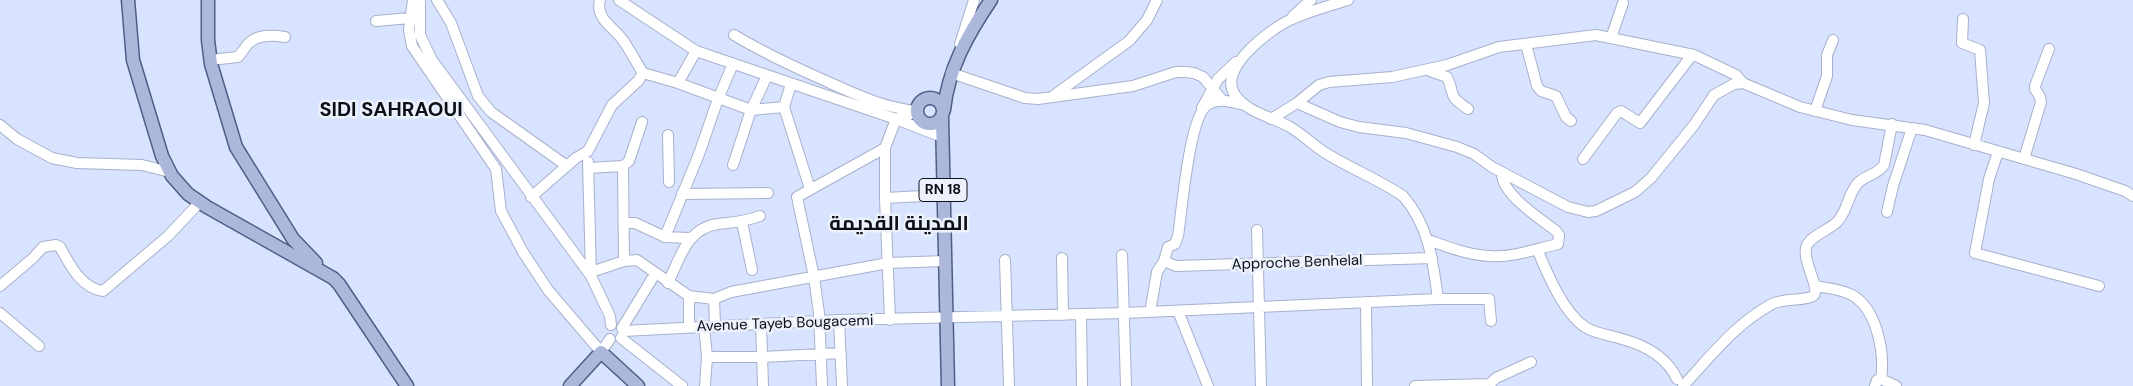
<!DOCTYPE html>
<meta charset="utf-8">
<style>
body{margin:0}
canvas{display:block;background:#d8e3ff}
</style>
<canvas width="2133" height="386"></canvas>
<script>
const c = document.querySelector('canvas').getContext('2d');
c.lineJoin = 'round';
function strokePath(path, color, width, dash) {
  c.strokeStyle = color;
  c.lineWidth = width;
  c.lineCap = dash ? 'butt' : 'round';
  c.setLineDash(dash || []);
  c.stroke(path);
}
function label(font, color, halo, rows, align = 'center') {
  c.font = font + ' "DM Sans",Cairo,sans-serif';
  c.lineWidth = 5;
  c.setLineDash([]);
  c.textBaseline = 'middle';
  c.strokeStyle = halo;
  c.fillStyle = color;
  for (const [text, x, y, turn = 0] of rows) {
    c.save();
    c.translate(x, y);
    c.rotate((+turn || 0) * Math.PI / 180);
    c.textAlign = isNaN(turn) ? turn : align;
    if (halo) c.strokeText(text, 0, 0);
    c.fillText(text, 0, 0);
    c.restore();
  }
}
const minor = new Path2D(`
 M413,0l-4,30 3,16 84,123 5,42 22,41 25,38 53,62 9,-13
 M420,0v35l12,25 159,216 19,40 1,9
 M437,0l14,23 27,73 13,16 76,54
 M619,0l77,51 200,68 21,-7
 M1348,0c-20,6 -39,11 -58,20 -20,9 -73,49 -55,75 14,19 36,21 55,32 12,7 22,17 34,25 25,16 54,27 79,44 26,29 30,66 35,103
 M1293,16l18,-16
 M1963,19l-1,24 18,7 4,53 -10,42
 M376,21l34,-3
 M734,35c30,18 60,32 92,46 31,14 56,26 90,30
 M1611,38l12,-35
 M960,44l14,-44
 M1526,44l11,42 4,5 15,5 10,21 5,4
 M210,60l28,-3c4,-4 6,-9 10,-13 9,-10 24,-9 37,-7
 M953,68l-2,5 74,25 13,1 95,-13 43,-14h10l8,1 9,4 19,23
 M1430,71l17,6c9,19 -1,17 21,32
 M643,73l35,10 73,27 33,-3
 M678,83l18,-32
 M791,84l-7,23 26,82
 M1053,96l76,-55 18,-21 10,-20
 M1297,103l43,19 19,5 47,6 51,14 17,7 18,13 76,40 20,5 8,-1 39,-19 16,-14 43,-53 20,-30 20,-11 9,-1 57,24 52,13 73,10 151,44 49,17 8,5
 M1202,108l16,-29 18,-17
 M1815,111l12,-35v-21l6,-15
 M1271,119l26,-16 22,-18 10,-3 63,-5 55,-12 52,-18 97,-12 98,20 42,20 7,8
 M0,125l17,14 35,19 25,5 65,2 28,7
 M668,135l1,47
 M1998,152l-9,27 -14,74 124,33
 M1583,159l34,-46 4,-2 19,12 52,-68
 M2024,159l17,-57 -1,-5 -5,-8v-3l14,-37
 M588,162l3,114
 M733,165l18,-55 16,-34
 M623,166l6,-5 13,-39
 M588,168l35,-2 1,95
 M682,194l86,-1
 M531,197l45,-39 12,-7 24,-46 26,-24 5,-8c-7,-11 -13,-23 -21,-34 -9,-12 -27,-21 -22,-39
 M885,198l58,-3
 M1887,212l6,-26 19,-58
 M742,222l10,48
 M624,223h11l30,14 24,1
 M1257,230l4,156
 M665,237l34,-83 19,-55 15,-35
 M1428,240c20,7 40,15 61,16 23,2 47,-7 69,-12l1,-9 -3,-4c-15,-12 -55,-37 -54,-58
 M1537,249c10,24 26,63 48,78 11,7 25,8 37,12 22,6 45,18 55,40
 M1122,255l4,131
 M1062,258l1,57
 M1005,260l4,126
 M1164,261l12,5 256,-8
 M591,272l33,-11 13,-1 52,36 25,3
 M668,283c12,-25 19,-55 50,-59 16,-2 26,-2 42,-8
 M0,286l33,-28 10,-11 13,-2 4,2c10,18 21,41 43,44l65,-55 32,-34
 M1815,286c12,2 26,3 37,9 25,14 33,58 29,84
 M1366,302l1,84
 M1178,311l30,75
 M1150,312l7,-40 7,-11 4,-14 7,-3 3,-8c4,-25 11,-118 29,-131 11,-8 25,-3 37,0
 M0,313l39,33
 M1081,314l1,72
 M839,320l3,66
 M890,320l-5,-122v-50l11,-29 46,18
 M761,324l2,62
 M715,325l-1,-26 17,-7 157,-29 57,-2
 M704,326l3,31 -2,29
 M689,327v-31
 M622,328l33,-54
 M623,331l216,-11 285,-7 314,-14h51l2,22
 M621,338l61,48
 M707,357h55l79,-4
 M822,386l-3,-73 -5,-36 -17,-80 88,-49
 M1415,386l75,-2 6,-6 35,-16
 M1683,386c28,-30 52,-62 89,-82 12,-6 34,-3 41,-8 9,-7 -13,-37 -6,-51 5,-10 22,-15 30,-23 11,-11 11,-30 22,-40 8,-7 19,-8 25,-17l8,-41
 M1875,386l2,-6 4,-1 15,7`);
const major = new Path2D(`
 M128,0l5,60 29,96 10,20 16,18 19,13 126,71 6,6 68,102
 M208,0v40l3,24 25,83 57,92 23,24
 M917 111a13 13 0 1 1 26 0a13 13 0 1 1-26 0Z
 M944,110c4,-41 24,-76 47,-110
 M942,118l6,268
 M570,386l31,-34 37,34`);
strokePath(minor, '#a7b1cc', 12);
strokePath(major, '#4f5e86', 15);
strokePath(minor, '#fff', 10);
strokePath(major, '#abb8da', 12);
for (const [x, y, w] of [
 [943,190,48]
]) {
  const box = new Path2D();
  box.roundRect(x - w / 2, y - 11.5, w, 23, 4);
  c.fillStyle = '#ecf1fc';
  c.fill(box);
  strokePath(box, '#0b0f18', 1);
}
label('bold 14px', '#0b0f18', null, [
 ["RN 18",943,190]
]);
label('15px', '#0b0f18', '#ecf1fc', [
 ["Approche Benhelal",1297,263,-2],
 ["Avenue Tayeb Bougacemi",785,324,-2]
]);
label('bold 20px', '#0b0f18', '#ecf1fc', [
 ["SIDI SAHRAOUI",391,111],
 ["المدينة القديمة",899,225]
]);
</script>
